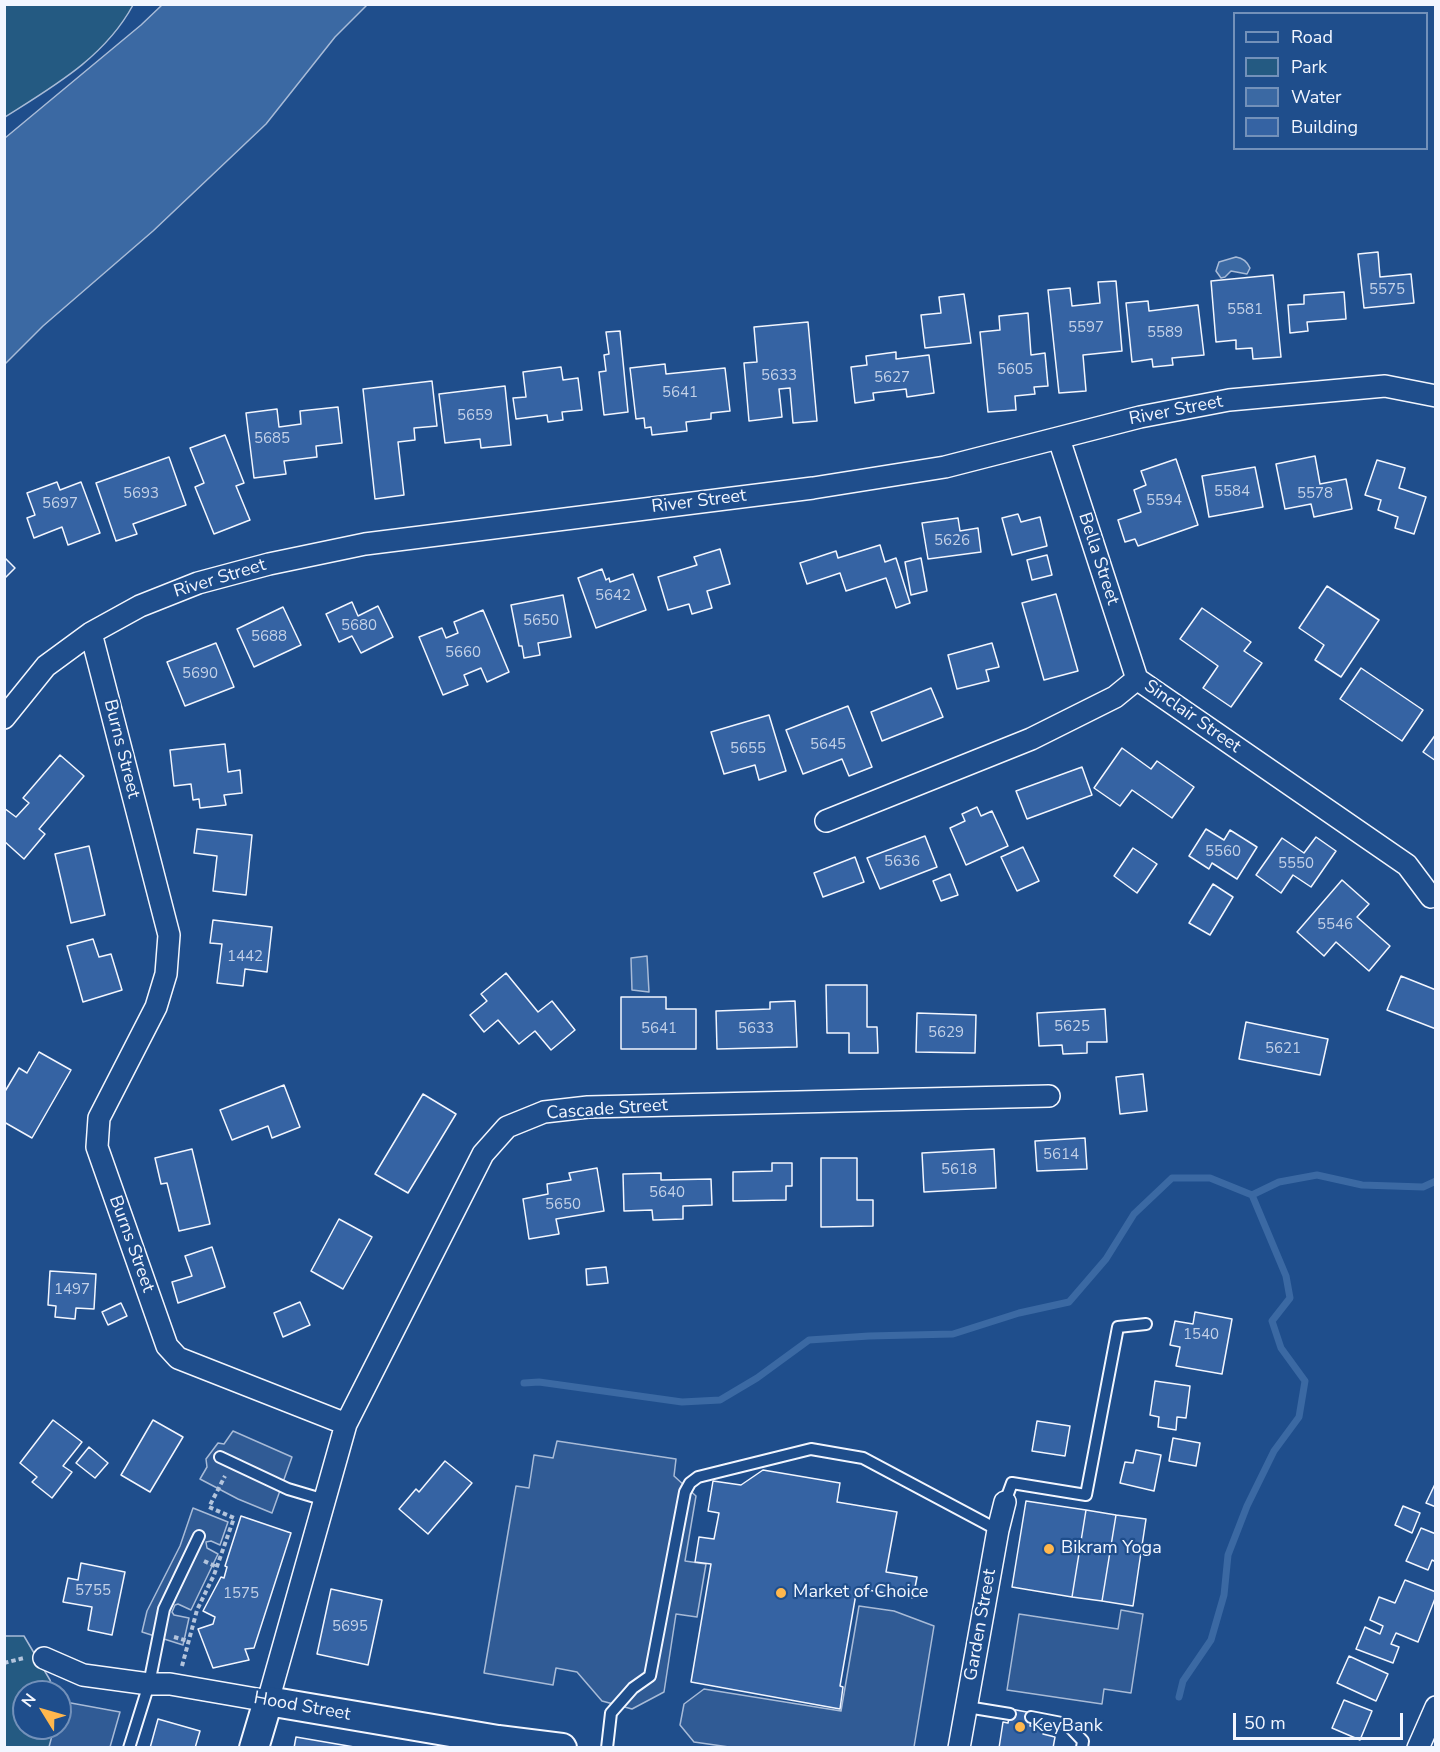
<!DOCTYPE html>
<style>
body{margin:0}
#map{position:relative;width:1440px;height:1752px;overflow:hidden;background:#1f4e8c;font-family:"Nunito Sans",sans-serif}
canvas{display:block}
.frame{position:absolute;inset:0;border:6px solid #f2f6ff;pointer-events:none}
.legend{position:absolute;left:1233px;top:12px;width:195px;height:138px;box-sizing:border-box;background:#1f4e8c;border:2px solid #7391ba;margin:0;padding:8px 10px;list-style:none;font-size:18px;color:#f2f6ff}
.legend li{display:flex;align-items:center;gap:12px;height:30px}
.legend b{width:30px;border:2px solid #7391ba}
.north{position:absolute;left:12px;top:1680px;width:60px;height:60px;box-sizing:border-box;background:#1f4e8c;border:2px solid #7391ba;border-radius:50%;rotate:307deg;font-size:16px;font-weight:700;line-height:24px;text-align:center;color:#f2f6ff}
.north::after{content:'';display:block;margin:auto;width:21px;height:27px;background:#ffb74d;clip-path:polygon(50% 0,100% 100%,50% 72%,0 100%)}
.scale{position:absolute;left:1233px;top:1713px;width:170px;height:27px;box-sizing:border-box;border:3px solid #f2f6ff;border-top:0;padding-left:8px;font-size:18px;line-height:21px;white-space:nowrap;color:#f2f6ff;-webkit-text-stroke:4px #1f4e8c;paint-order:stroke}
</style>
<div id="map">
<canvas width="1440" height="1752"></canvas>
<div class="frame"></div>
<ul class="legend">
<li><b style="height:8px;background:#1f4e8c"></b>Road</li>
<li><b style="height:16px;background:#245a82"></b>Park</li>
<li><b style="height:16px;background:#3b69a3"></b>Water</li>
<li><b style="height:16px;background:#3563a3"></b>Building</li>
</ul>
<div class="north">N</div>
<div class="scale">50 m</div>
</div>
<script>
const c = document.querySelector('canvas').getContext('2d');
c.lineJoin = 'round';
function paint(path, color) {
  c.fillStyle = color;
  c.fill(path, 'evenodd');
}
function strokePath(path, color, width, dash) {
  c.strokeStyle = color;
  c.lineWidth = width;
  c.lineCap = dash ? 'butt' : 'round';
  c.setLineDash(dash || []);
  c.stroke(path);
}
function label(font, color, halo, rows, align = 'center') {
  c.font = font + ' "Nunito Sans",sans-serif';
  c.lineWidth = 4.5;
  c.setLineDash([]);
  c.textBaseline = 'middle';
  c.strokeStyle = halo;
  c.fillStyle = color;
  for (const [text, x, y, turn = 0] of rows) {
    c.save();
    c.translate(x, y);
    c.rotate((+turn || 0) * Math.PI / 180);
    c.textAlign = isNaN(turn) ? turn : align;
    if (halo) c.strokeText(text, 0, 0);
    c.fillText(text, 0, 0);
    c.restore();
  }
}
const green = new Path2D(`
 M5,4h128v1c-28,52 -79,81 -128,112z
 M5,1636h19l26,44 3,12h-29v36h34l-2,19 -51,1z`);
paint(green, '#245a82');
strokePath(green, '#a8bbd7', 1.5);
const parking = new Path2D(`
 M233,1431l59,26 -20,56 -34,-14 -38,-20 7,-12 -1,-8 12,-16 6,1z
 M557,1441l119,18 -2,17 22,20 -11,65 21,3 -9,53 -21,-3 -12,78 -32,17 -30,-8 -25,-29 -21,-4 -3,17 -69,-12 32,-187 13,2 5,-33 19,3z
 M193,1508l35,14 -8,23 -9,-4 -5,1 1,6 11,6 -27,56 -13,-6 -3,1 -3,7 2,3 15,3 -6,27 -41,-13 5,-21 33,-65z
 M859,1606l35,5 40,15 -20,121h-185l-35,-5 -14,-17 4,-21 20,-15 137,22z
 M1121,1610l22,4 -12,79 -27,-4 -2,15 -95,-14 12,-76 99,15z
 M60,1701l60,11 -10,35h-61l5,-19h6z`);
paint(parking, '#305b95');
strokePath(parking, '#a8bbd7', 1.5);
const water = new Path2D(`
 M162,5h205l-32,32 -69,87 -113,107 -110,95 -38,38v-226l136,-113z
 M1236,257c7,1 11,4 14,11l-3,6 -16,-3 -6,6 -4,1 -5,-7 3,-9z
 M647,956l2,36 -17,-2 -1,-32z`);
paint(water, '#3b69a3');
strokePath(water, '#a8bbd7', 1.5);
strokePath(new Path2D(`
 M524,1383l15,-1 143,20 38,-2 37,-22 52,-38 60,-4 84,-2 66,-21 50,-11 37,-43 28,-45 38,-36h38l42,17
 M1179,1697l4,-16 28,-41 13,-45 4,-40 19,-49 27,-55 25,-34 6,-36 -24,-33 -9,-27 18,-23 -4,-22 -34,-81 27,-13 38,-7 45,10 61,2 13,-6`), '#3b69a3', 7);
const building = new Path2D(`
 M1378,252l2,25 31,-3 3,29 -50,5 -6,-54z
 M1273,275l8,82 -28,2 -1,-11 -16,1v-9l-20,2 -5,-61z
 M1116,281l6,70 -39,4 3,36 -27,2 -11,-103 22,-2 2,18 28,-3 -2,-21z
 M1344,292l2,27 -39,3 1,9 -18,2 -2,-28 16,-1v-9z
 M964,294l7,49 -46,5 -4,-33 20,-2 -2,-16z
 M1148,301l1,10 49,-6 6,50 -32,3 1,7 -20,2 -1,-8 -20,3 -6,-59z
 M1028,313l3,42 14,-2 3,33 -14,1 1,7 -20,2 1,14 -28,2 -8,-80 20,-2 -1,-14z
 M808,322l9,99 -24,2 -3,-35 -11,1 3,28 -33,4 -5,-58 13,-1 -3,-35z
 M620,331l8,81 -24,3 -5,-43 7,-1 -2,-16 5,-1 -3,-22z
 M896,352v7l33,-4 5,38 -27,4 -1,-8 -33,4 1,7 -19,3 -4,-36 16,-2 -1,-9z
 M665,364l1,10 59,-6 5,43 -19,2v6l-25,3 1,9 -35,4 -1,-8 -6,1 -1,-10 -8,1 -6,-51z
 M561,367l2,13 15,-2 4,32 -20,2 1,8 -15,2 -1,-7 -31,4 -3,-21 13,-1 -3,-25z
 M432,381l5,45 -23,2 1,12 -17,2 6,53 -29,4 -12,-110z
 M505,386l6,59 -30,3 -1,-9 -35,4 -6,-49z
 M338,407l4,36 -26,3 1,11 -33,4 2,13 -32,4 -8,-65 31,-4 2,18 22,-3 -1,-13z
 M225,435l19,48 -8,3 14,34 -36,14 -19,-47 9,-4 -14,-35z
 M1315,456l5,28 26,-5 6,30 -38,8 -3,-13 -26,5 -9,-45z
 M169,457l17,48 -53,19 4,10 -21,7 -20,-58z
 M1176,459l22,66 -60,21 -3,-7 -10,3 -7,-22 23,-8 -7,-22 12,-5 -5,-14z
 M1377,460l28,8 -6,20 27,9 -12,37 -19,-6 3,-11 -20,-7 3,-10 -16,-5z
 M1255,467l8,40 -54,10 -7,-41z
 M57,482l3,8 21,-8 19,51 -32,12 -6,-18 -28,11 -7,-20 8,-3 -8,-22z
 M1018,514l3,8 19,-5 7,29 -35,9 -10,-37z
 M958,518l2,13 18,-3 3,24 -53,7 -6,-36z
 M880,545l5,17 11,-4 14,45 -14,5 -10,-30 -40,13 -6,-18 -33,11 -7,-21 36,-12 2,7z
 M720,549l10,35 -23,7 5,17 -20,6 -3,-10 -21,6 -10,-33 39,-12 -3,-8z
 M1047,555l5,20 -20,5 -5,-20z
 M4,557l11,11 -11,11z
 M921,558l6,33 -16,4 -6,-33z
 M602,569l4,11 3,-2 1,4 23,-8 13,36 -50,18 -18,-50z
 M1327,586l52,34 -38,57 -26,-17 9,-15 -25,-17z
 M1056,594l22,77 -34,9 -22,-77z
 M563,595l8,42 -33,6 2,12 -16,3 -2,-12h-3l-8,-41z
 M352,602l6,14 20,-10 15,31 -32,16 -9,-17 -13,6 -13,-28z
 M283,607l18,38 -47,22 -17,-38z
 M1202,608l49,34 -7,9 18,12 -31,44 -28,-19 15,-22 -38,-27z
 M483,610l26,62 -22,10 -6,-14 -17,7 4,10 -25,10 -24,-58 23,-9 4,10 12,-5 -4,-11z
 M216,643l18,44 -49,19 -18,-44z
 M992,643l7,24 -13,3 3,11 -32,8 -9,-34z
 M1361,668l62,42 -21,31 -62,-42z
 M931,688l12,29 -61,24 -11,-29z
 M848,706l24,61 -23,9 -7,-17 -39,15 -17,-44z
 M769,715l17,56 -27,9 -4,-15 -31,9 -13,-42z
 M1436,734v27l-13,-9z
 M225,744l3,28 12,-2 2,23 -18,2 2,10 -26,3 -1,-9 -6,1 -2,-16 -17,2 -4,-36z
 M1122,748l29,21 6,-8 37,26 -22,31 -40,-28 -12,16 -26,-18z
 M60,755l24,21 -45,53 6,5 -21,25 -20,-18v-33l12,9 13,-14 -6,-5z
 M1082,767l10,28 -65,24 -11,-28z
 M977,807l4,9 11,-5 16,35 -42,19 -16,-37 15,-7 -3,-7z
 M197,829l55,6 -6,60 -33,-4 4,-35 -23,-3z
 M1206,829l18,11 6,-10 27,17 -20,32 -25,-16 -3,6 -20,-13z
 M925,836l12,31 -57,22 -13,-31z
 M1316,837l20,14 -25,36 -18,-12 -12,18 -25,-18 26,-37 22,15z
 M89,846l16,69 -34,8 -16,-69z
 M1023,847l16,34 -22,10 -16,-34z
 M1133,848l24,16 -20,29 -23,-17z
 M855,857l9,25 -41,15 -9,-24z
 M950,874l8,21 -17,6 -8,-20z
 M1342,880l27,24 -12,13 33,29 -21,25 -33,-29 -12,14 -27,-24z
 M1213,884l20,13 -23,38 -21,-12z
 M213,920l59,7 -5,45 -22,-3 -2,17 -26,-3 5,-39 -12,-1z
 M93,939l6,18 12,-3 11,36 -39,12 -16,-56z
 M506,973l32,39 14,-11 23,29 -24,20 -16,-19 -16,13 -21,-24 -14,12 -14,-17 17,-14 -6,-7z
 M1401,976l35,14v39l-49,-19z
 M826,985h41v42h10l1,26h-29v-20h-22z
 M621,997h45v12h30v40h-75z
 M795,1001l2,46 -80,2 -1,-38 54,-2v-7z
 M1105,1009l2,33h-20v11l-24,1 -1,-9 -23,1 -2,-33z
 M917,1013l59,2 -1,38 -59,-1z
 M1246,1022l82,17 -8,36 -81,-16z
 M39,1052l32,18 -39,68 -28,-16v-29l15,-25 8,5z
 M1143,1074l4,37 -27,3 -4,-37z
 M284,1085l16,42 -28,11 -4,-12 -36,14 -12,-30z
 M423,1094l33,20 -48,79 -33,-19z
 M1085,1138l2,31 -50,2 -2,-30z
 M192,1149l18,75 -31,7 -12,-48 -6,1 -6,-26z
 M994,1149l2,39 -72,4 -2,-39z
 M821,1158h36v42h16v26l-52,1z
 M772,1163h20v23h-6v14l-53,1v-29l39,-1z
 M597,1168l7,43 -48,8 3,15 -30,5 -6,-40 25,-5 -1,-10 24,-4 -2,-7z
 M661,1173v7l50,-1 1,26 -29,1v13l-30,1 -1,-10 -28,1 -1,-37z
 M339,1219l33,18 -29,52 -32,-18z
 M212,1247l13,40 -47,16 -6,-21 20,-6 -7,-20z
 M606,1267l2,16 -21,2 -1,-16z
 M50,1271l46,3 -2,35 -18,-1 -1,11 -20,-2 1,-11 -8,-1z
 M300,1302l10,23 -27,12 -9,-24z
 M121,1303l6,13 -19,9 -6,-13z
 M1195,1312l37,7 -10,55 -46,-8 4,-19 -10,-2 5,-24 18,3z
 M1155,1381l35,5 -4,32 -9,-1 -1,13 -18,-3 1,-10 -9,-2z
 M53,1420l29,22 -19,24 9,6 -20,26 -20,-16 5,-5 -17,-14z
 M153,1420l30,17 -33,55 -29,-17z
 M1037,1421l33,5 -5,30 -33,-5z
 M1173,1438l27,5 -4,23 -27,-5z
 M89,1447l19,16 -13,15 -19,-15z
 M1136,1450l25,5 -7,36 -34,-8 5,-21 8,1z
 M445,1461l27,22 -44,51 -29,-25 17,-20 3,3z
 M763,1470l77,13 -3,19 60,10 -11,60 31,5 -4,21 -56,-10 -17,98 3,1 -3,22 -149,-27 20,-118 -16,-2 4,-25 15,2 5,-26 -11,-2 5,-30 28,4z
 M1436,1482v25l-10,-4z
 M1026,1501l60,9 -14,87 -60,-10z
 M1403,1506l17,7 -8,20 -17,-8z
 M1086,1510l30,5 -14,86 -30,-4z
 M1116,1515l30,4 -13,87 -31,-5z
 M241,1516l50,17 -37,115 -9,1 4,11 -36,8 -15,-39 15,-5 2,-7 -12,-6 18,-34 3,1 3,-11 -2,-1z
 M1421,1528l15,6v28l-4,-2 -4,10 -22,-9z
 M81,1563l44,9 -13,63 -24,-5 4,-23 -29,-5 5,-24 10,2z
 M1405,1580l31,12v4l-18,46 -22,-9 -5,11 8,3 -6,16 -37,-14 9,-22 15,7 3,-8 -13,-6 9,-23 16,6z
 M331,1589l51,11 -14,65 -51,-11z
 M1349,1656l39,18 -12,27 -39,-18z
 M1344,1700l28,11 -12,29 -28,-12z
 M1011,1709l21,4 -2,13 14,2 -1,6 12,3 -2,11h-54l4,-26 5,1z
 M158,1719l42,12 -5,17h-45z
 M296,1737l64,11h-66z`);
paint(building, '#3563a3');
strokePath(building, '#f2f6ff', 1.5);
const lane = new Path2D(`
 M220,1457l68,32 37,11
 M1005,1502l7,-19 74,12 32,-168 28,-3
 M967,1707l43,7
 M1031,1717l36,7 16,17 -1,7
 M129,1748l20,-64 15,-75 35,-73
 M607,1748l4,-35 22,-25 17,-12 35,-184 5,-9 8,-6 113,-28 52,9 135,72`);
const street = new Path2D(`
 M1059,439l78,240
 M91,633l78,302 -3,39 -10,33 -57,111 -2,29 70,199 11,12 168,66
 M1137,679l270,186 24,32
 M4,718l42,-52 45,-33 49,-27 58,-23 71,-19 96,-20 448,-56 132,-21 195,-50 89,-17 156,-14 51,10
 M826,821l205,-82 84,-42 22,-18
 M44,1658l39,17 66,9h21l98,17 78,-277 137,-270 24,-27 37,-15 44,-5 461,-11
 M959,1748l39,-218 7,-28
 M1418,1748l18,-41`);
const secondary = new Path2D(`
 M254,1748l14,-47 230,39 64,8`);
strokePath(lane, '#f2f6ff', 14);
strokePath(street, '#f2f6ff', 24);
strokePath(secondary, '#f2f6ff', 32);
strokePath(new Path2D(`
 M204,1561l13,6
 M174,1637l14,4
 M4,1663l20,-5
 M182,1666l15,-56 17,-35 20,-57 -25,-11 16,-31`), '#b3c4dc', 4, [4.5, 3]);
strokePath(lane, '#1f4e8c', 10);
strokePath(street, '#1f4e8c', 21);
strokePath(secondary, '#1f4e8c', 28);
for (const [x, y, r, color] of [
 [1049,1549,6,"#ffb74d"],
 [781,1593,6,"#ffb74d"],
 [1020,1727,6,"#ffb74d"]
]) {
  const dot = new Path2D();
  dot.arc(x, y, r, 0, 2 * Math.PI);
  c.fillStyle = color;
  c.fill(dot);
  strokePath(dot, '#1f4e8c', 2);
}
label('15px', '#c3d1e8', null, [
 ["5575",1387,290],
 ["5581",1245,310],
 ["5597",1086,328],
 ["5589",1165,333],
 ["5605",1015,370],
 ["5633",779,376],
 ["5627",892,378],
 ["5641",680,393],
 ["5659",475,416],
 ["5685",272,439],
 ["5584",1232,492],
 ["5693",141,494],
 ["5578",1315,494],
 ["5594",1164,501],
 ["5697",60,504],
 ["5626",952,541],
 ["5642",613,596],
 ["5650",541,621],
 ["5680",359,626],
 ["5688",269,637],
 ["5660",463,653],
 ["5690",200,674],
 ["5645",828,745],
 ["5655",748,749],
 ["5560",1223,852],
 ["5636",902,862],
 ["5550",1296,864],
 ["5546",1335,925],
 ["1442",245,957],
 ["5625",1072,1027],
 ["5641",659,1029],
 ["5633",756,1029],
 ["5629",946,1033],
 ["5621",1283,1049],
 ["5614",1061,1155],
 ["5618",959,1170],
 ["5640",667,1193],
 ["5650",563,1205],
 ["1497",72,1290],
 ["1540",1201,1335],
 ["5755",93,1591],
 ["1575",241,1594],
 ["5695",350,1627]
]);
label('18px', '#f2f6ff', '#1f4e8c', [
 ["River Street",1176,411,-11],
 ["River Street",699,502,-7],
 ["Bella Street",1098,559,72],
 ["River Street",220,579,-17],
 ["Sinclair Street",1192,717,35],
 ["Burns Street",121,749,76],
 ["Cascade Street",607,1110,-4],
 ["Burns Street",131,1244,70],
 ["Garden Street",981,1625,-80],
 ["Hood Street",302,1707,10]
]);
label('18px', '#f2f6ff', '#1f4e8c', [
 ["Bikram Yoga",1061,1549],
 ["Market of Choice",793,1593],
 ["KeyBank",1032,1727]
], 'left');
</script>
